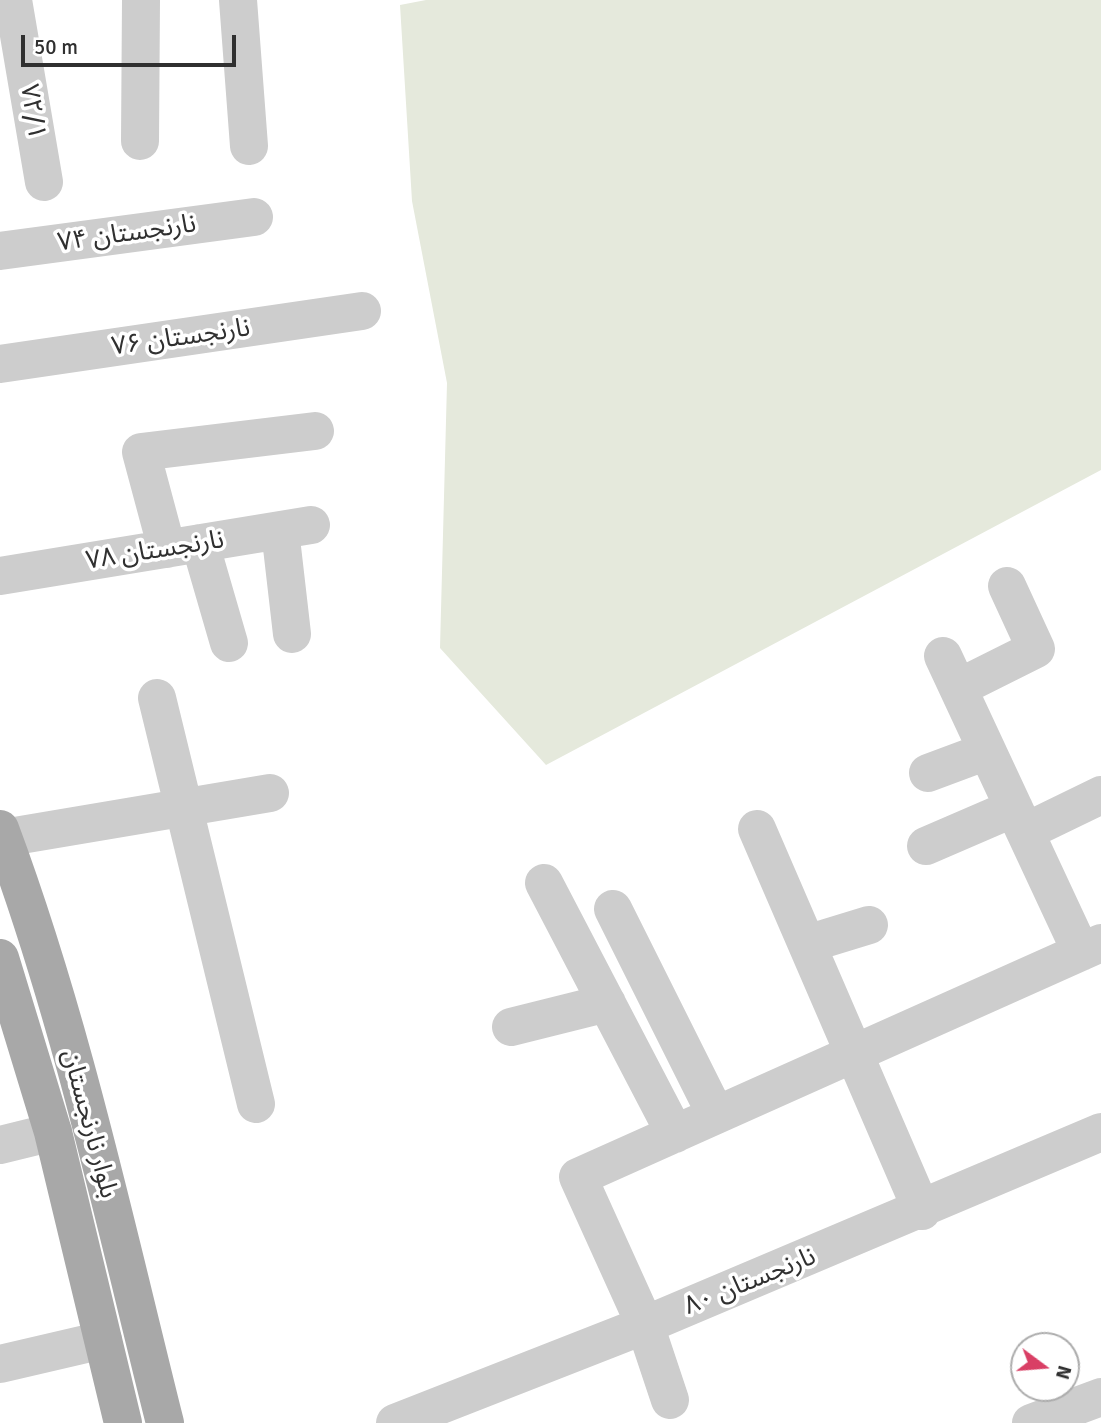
<!DOCTYPE html>
<meta charset="utf-8">
<style>
body{margin:0}
#map{position:relative;width:1101px;height:1423px;overflow:hidden;background:#fff;font-family:Signika,sans-serif}
canvas{display:block}
.north{position:absolute;left:1010px;top:1332px;width:70px;height:70px;box-sizing:border-box;background:#fff;border:2px solid #acacac;border-radius:50%;rotate:106deg;font-size:19px;font-weight:700;line-height:28px;text-align:center;color:#303030}
.north::after{content:'';display:block;margin:auto;width:24px;height:32px;background:#d93f65;clip-path:polygon(50% 0,100% 100%,50% 72%,0 100%)}
.scale{position:absolute;left:21px;top:35px;width:215px;height:32px;box-sizing:border-box;border:4px solid #303030;border-top:0;padding-left:9px;font-size:21px;line-height:24px;white-space:nowrap;color:#303030;-webkit-text-stroke:5px #fff;paint-order:stroke}
</style>
<div id="map">
<canvas width="1101" height="1423"></canvas>
<div class="north">N</div>
<div class="scale">50 m</div>
</div>
<script>
const c = document.querySelector('canvas').getContext('2d');
c.lineJoin = 'round';
function paint(path, color) {
  c.fillStyle = color;
  c.fill(path, 'evenodd');
}
function strokePath(path, color, width, dash) {
  c.strokeStyle = color;
  c.lineWidth = width;
  c.lineCap = dash ? 'butt' : 'round';
  c.setLineDash(dash || []);
  c.stroke(path);
}
function label(font, color, halo, rows, align = 'center') {
  c.font = font + ' Signika,"Noto Sans Arabic",sans-serif';
  c.lineWidth = 7;
  c.setLineDash([]);
  c.textBaseline = 'middle';
  c.strokeStyle = halo;
  c.fillStyle = color;
  for (const [text, x, y, turn = 0] of rows) {
    c.save();
    c.translate(x, y);
    c.rotate((+turn || 0) * Math.PI / 180);
    c.textAlign = isNaN(turn) ? turn : align;
    if (halo) c.strokeText(text, 0, 0);
    c.fillText(text, 0, 0);
    c.restore();
  }
}
paint(new Path2D(`
 M426,0h675v470l-555,295 -106,-117 7,-265 -35,-182 -12,-196z`), '#e5e9dc');
strokePath(new Path2D(`
 M13,0l31,182
 M238,0l11,146
 M140,141l1,-141
 M0,251l254,-34
 M0,364l362,-53
 M280,530l12,104
 M200,543l29,100
 M167,549l-26,-97 174,-21
 M0,576l311,-51
 M943,656l138,296
 M958,688l78,-39 -29,-63
 M157,698l99,406
 M928,773l59,-22
 M757,829l165,382
 M1025,832l76,-37
 M3,838l267,-45
 M926,846l88,-38
 M544,883l131,251
 M613,909l103,206
 M807,944l62,-19
 M511,1027l96,-24
 M0,1145l53,-13
 M0,1364l103,-24
 M670,1400l-25,-75 -67,-148 523,-234
 M395,1423l250,-98 456,-193
 M1031,1423l70,-26`), '#cdcdcd', 38);
strokePath(new Path2D(`
 M0,829c72,193 115,395 165,594
 M0,958l53,174 70,291`), '#a8a8a8', 38);
label('26px', '#303030', '#fff', [
 ["۷۲/۱",32,112,81],
 ["نارنجستان ۷۴",127,234,-8],
 ["نارنجستان ۷۶",181,338,-8],
 ["نارنجستان ۷۸",155,551,-9],
 ["بلوار نارنجستان",89,1124,75],
 ["نارنجستان ۸۰",750,1282,-22]
]);
</script>
